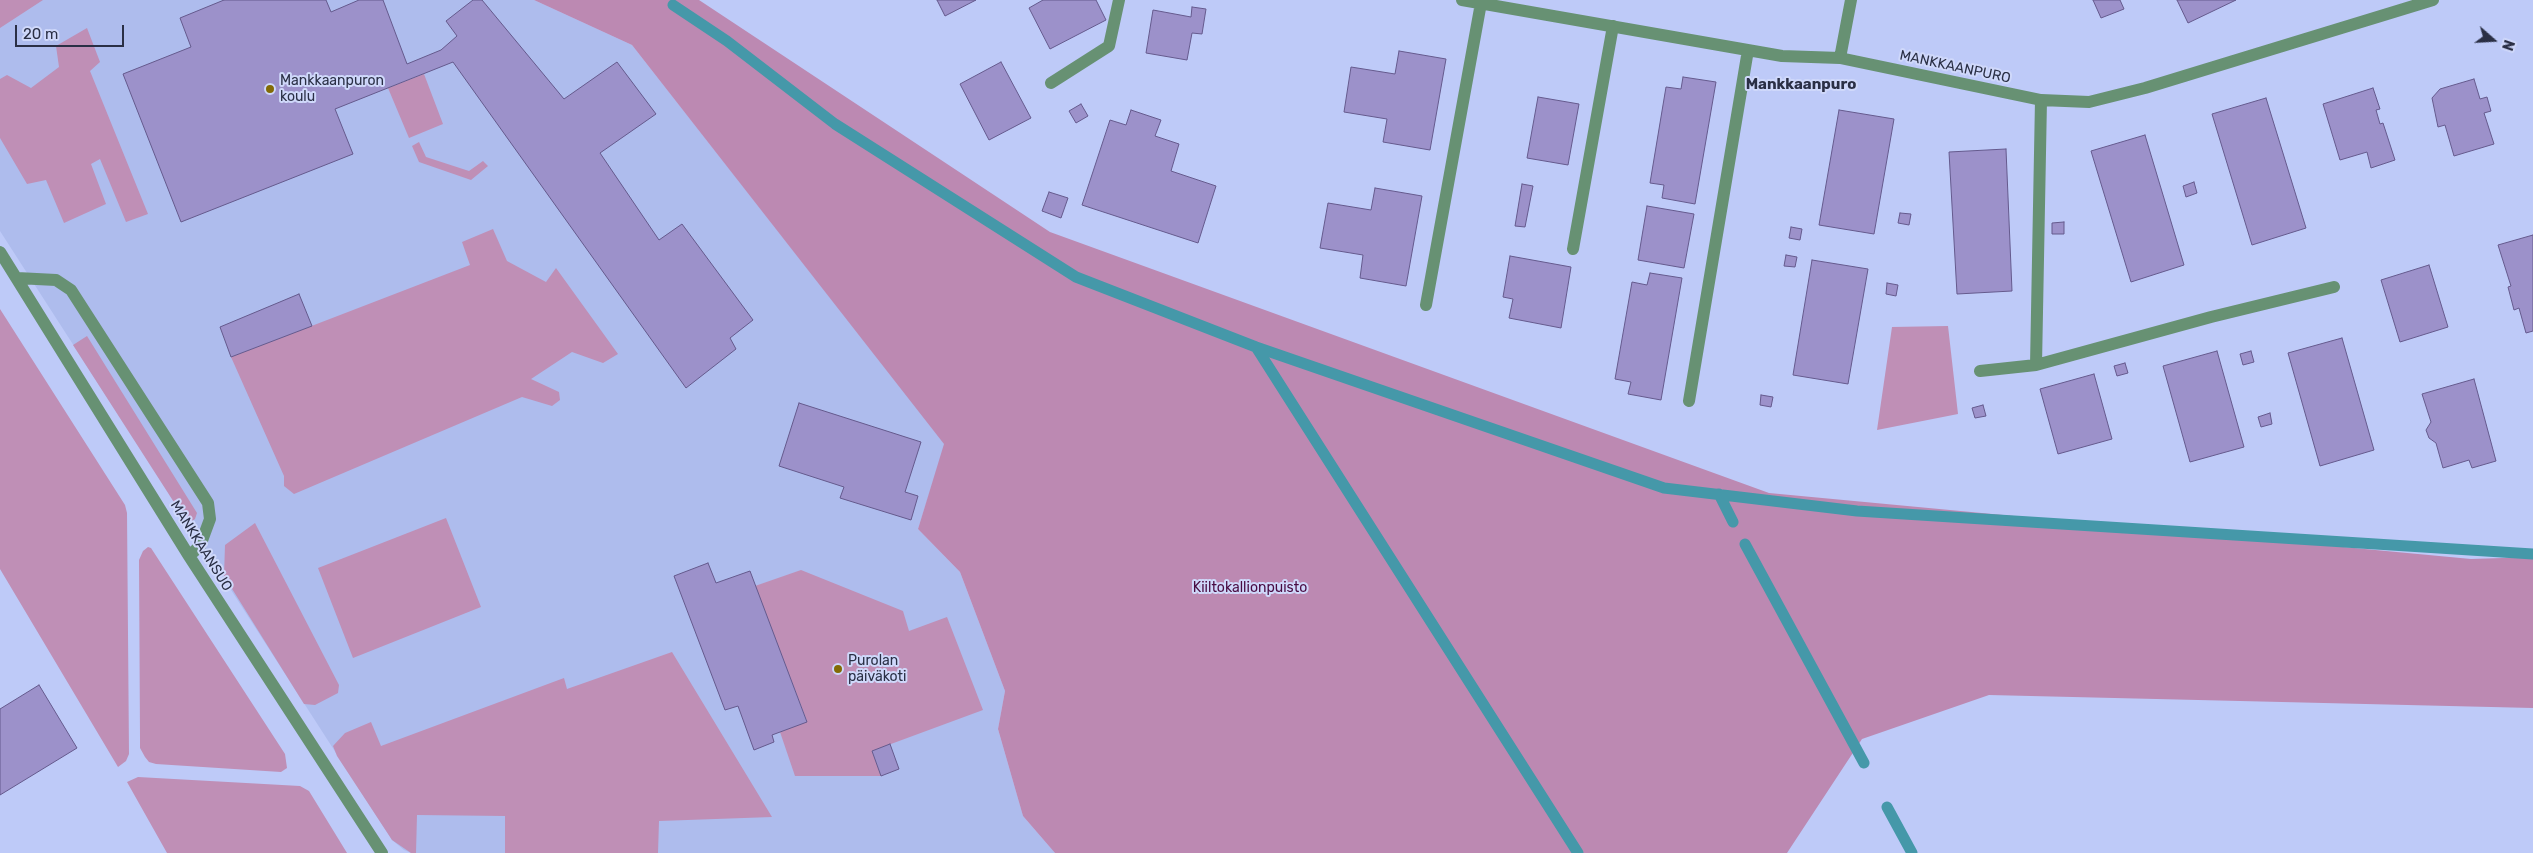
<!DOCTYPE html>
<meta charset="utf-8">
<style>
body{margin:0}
#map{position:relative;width:2533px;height:853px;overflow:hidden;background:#becaf8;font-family:Rubik,sans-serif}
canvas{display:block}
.north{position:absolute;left:2468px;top:15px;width:50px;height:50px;-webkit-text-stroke:4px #cfd8fa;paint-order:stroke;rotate:109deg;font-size:14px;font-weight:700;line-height:20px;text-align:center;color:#2a2f45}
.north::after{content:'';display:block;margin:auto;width:18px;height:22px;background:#2a2f45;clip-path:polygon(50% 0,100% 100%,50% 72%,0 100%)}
.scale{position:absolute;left:15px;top:25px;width:109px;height:22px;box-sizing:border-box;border:2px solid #2a2f45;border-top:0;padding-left:6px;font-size:15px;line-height:18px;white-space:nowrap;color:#2a2f45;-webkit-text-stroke:4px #cfd8fa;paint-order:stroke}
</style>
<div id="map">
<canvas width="2533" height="853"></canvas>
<div class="north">N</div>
<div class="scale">20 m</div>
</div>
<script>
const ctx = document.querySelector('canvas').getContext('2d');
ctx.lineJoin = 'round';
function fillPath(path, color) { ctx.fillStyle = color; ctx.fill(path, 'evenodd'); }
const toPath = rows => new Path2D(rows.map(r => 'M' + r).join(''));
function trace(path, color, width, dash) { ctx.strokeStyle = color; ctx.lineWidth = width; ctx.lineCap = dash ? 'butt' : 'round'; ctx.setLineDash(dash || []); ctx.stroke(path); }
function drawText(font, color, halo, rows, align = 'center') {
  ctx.font = font + ' Rubik,sans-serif'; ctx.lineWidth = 4; ctx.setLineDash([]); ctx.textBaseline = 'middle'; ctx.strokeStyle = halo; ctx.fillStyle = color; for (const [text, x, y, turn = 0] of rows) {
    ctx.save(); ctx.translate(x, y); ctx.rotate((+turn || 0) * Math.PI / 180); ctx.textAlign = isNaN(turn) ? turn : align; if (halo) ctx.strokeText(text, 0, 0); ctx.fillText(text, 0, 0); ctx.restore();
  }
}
fillPath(toPath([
 [0,0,534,0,632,45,945,444,918,529,960,572,1005,691,998,729,1023,816,1055,853,411,853,404,850,392,840,0,231]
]), '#aebced');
fillPath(toPath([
 [0,0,43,0,0,28],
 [87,28,100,62,90,71,148,214,126,222,100,159,91,164,106,204,64,223,46,180,27,184,0,138,0,79,7,75,31,88,59,67,56,46],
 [424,74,443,124,409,138,388,88],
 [419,142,426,157,469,171,483,161,488,166,471,180,419,162,412,146],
 [493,229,507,261,546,282,556,268,618,354,603,363,572,352,531,379,559,392,560,400,552,406,522,397,294,494,284,486,284,476,231,357,470,265,462,242],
 [0,309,125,505,127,513,129,754,126,761,118,767,0,569],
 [1948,326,1958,414,1877,430,1892,327],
 [87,336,197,513,195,519,189,523,186,521,73,345],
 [446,518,481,607,353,658,318,568],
 [255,523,339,685,338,693,315,705,304,704,224,576,225,545],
 [148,547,151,548,285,754,287,768,281,772,156,764,149,762,145,757,140,748,140,738,139,560,143,551],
 [801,570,903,611,909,631,947,617,983,710,872,751,881,776,795,776,780,732,807,721,755,586],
 [672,652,772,817,659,821,658,853,505,853,505,816,417,815,416,853,411,853,392,840,337,756,333,746,345,733,371,722,381,746,564,678,567,689],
 [138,777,300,786,309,791,347,853,167,853,127,782]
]), '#bf8fb6');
fillPath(toPath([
 [534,0,699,0,1050,232,1769,493,2471,559,2533,557,2533,708,1989,695,1862,739,1787,853,1055,853,1023,816,998,729,1005,691,960,572,918,529,944,444,632,45]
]), '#bc89b2');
trace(toPath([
 [673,5,727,41,835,124,1076,277,1256,347,1664,488,1857,511,2533,554],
 [1256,347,1578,853],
 [1719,494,1733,522],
 [1745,544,1864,763],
 [1887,807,1912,853]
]), '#4598a9', 11);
const building = toPath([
 [224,0,326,0,331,12,359,0,383,0,407,64,441,50,457,36,446,21,473,0,482,0,564,99,617,62,656,114,600,153,659,240,682,224,753,320,730,338,736,349,686,388,453,62,335,109,353,154,181,222,123,74,191,47,180,18,224,0],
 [937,0,976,0,945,16,937,0],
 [1043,0,1096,0,1106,20,1050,49,1029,8,1043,0],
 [2093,0,2120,0,2124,9,2101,18,2093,0],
 [2177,0,2236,0,2188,23,2177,0],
 [1192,7,1206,9,1202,34,1192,33,1187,60,1146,53,1153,10,1191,17,1192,7],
 [1399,51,1446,59,1430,150,1383,142,1387,119,1344,112,1351,67,1395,74,1399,51],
 [1001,62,1031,118,989,140,960,84,1001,62],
 [1683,77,1716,82,1695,204,1662,198,1664,185,1650,183,1666,87,1681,89,1683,77],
 [2474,79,2480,99,2487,97,2491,111,2484,113,2494,144,2454,156,2445,125,2438,127,2432,98,2440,89,2474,79],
 [2373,88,2380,109,2376,110,2380,124,2383,123,2395,160,2371,168,2367,152,2340,160,2323,104,2373,88],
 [1538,97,1579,104,1568,165,1527,158,1538,97],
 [2266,98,2306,228,2252,245,2212,114,2266,98],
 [1081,104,1088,116,1076,123,1069,111,1081,104],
 [1131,110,1161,120,1155,136,1179,144,1171,171,1216,186,1198,243,1082,205,1110,120,1126,125,1131,110],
 [1839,110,1894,119,1874,234,1819,225,1839,110],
 [2145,135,2184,265,2131,282,2091,151,2145,135],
 [2006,149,2012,291,1957,294,1949,152,2006,149],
 [2194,182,2197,193,2186,197,2183,186,2194,182],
 [1522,184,1533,186,1525,227,1515,226,1522,184],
 [1375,188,1422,196,1406,286,1360,278,1363,255,1320,248,1328,203,1371,210,1375,188],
 [1049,192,1068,198,1061,218,1042,211,1049,192],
 [1647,206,1694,214,1684,268,1638,260,1647,206],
 [1900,213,1911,214,1909,225,1898,223,1900,213],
 [2064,222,2064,234,2052,234,2052,223,2064,222],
 [1791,227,1802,229,1800,240,1789,238,1791,227],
 [2533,235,2533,331,2526,333,2519,308,2514,310,2508,287,2511,286,2498,245,2533,235],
 [1786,255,1797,257,1795,267,1784,266,1786,255],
 [1510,256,1571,267,1561,328,1509,318,1513,299,1503,297,1510,256],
 [1812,260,1868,269,1848,384,1793,375,1812,260],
 [2429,265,2448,327,2400,342,2381,280,2429,265],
 [1650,273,1682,278,1661,400,1628,394,1631,382,1615,379,1632,282,1647,285,1650,273],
 [1887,283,1898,285,1896,296,1886,294,1887,283],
 [299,294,312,326,231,357,220,327,299,294],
 [2342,338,2374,450,2320,466,2288,353,2342,338],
 [2217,351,2244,447,2190,462,2163,366,2217,351],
 [2251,351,2254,362,2243,365,2240,354,2251,351],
 [2125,363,2128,373,2117,376,2114,366,2125,363],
 [2094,374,2112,439,2058,454,2040,389,2094,374],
 [2474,379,2496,461,2472,468,2469,460,2443,468,2436,443,2429,438,2426,430,2431,422,2422,394,2474,379],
 [1761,395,1773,397,1771,407,1760,405,1761,395],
 [799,403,921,442,905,492,918,496,911,520,840,498,844,487,779,466,799,403],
 [1983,405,1986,416,1975,418,1972,408,1983,405],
 [2270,413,2272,424,2261,427,2258,417,2270,413],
 [708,563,716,583,750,571,807,722,772,735,774,742,754,750,738,706,725,710,674,576,708,563],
 [39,685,77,748,0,795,0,709,39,685],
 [890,744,899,769,881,776,872,751,890,744]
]);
fillPath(building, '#9c91ca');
trace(building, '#655a8d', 1);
trace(toPath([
 [1462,0,1782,56,1840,58,2041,100,2089,102,2145,88,2433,0],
 [1840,58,1851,0],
 [1051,83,1109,46,1119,0],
 [2041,100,2036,365,2211,317,2334,287],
 [1573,249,1613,26],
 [0,252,189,556,382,853],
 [17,278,56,280,71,290,208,503,210,519,200,546,189,556],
 [1426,305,1481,3],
 [1980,371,2036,365],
 [1689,401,1748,50]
]), '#679173', 12);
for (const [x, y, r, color] of [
 [270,89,5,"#836b06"],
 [838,669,5,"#836b06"]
]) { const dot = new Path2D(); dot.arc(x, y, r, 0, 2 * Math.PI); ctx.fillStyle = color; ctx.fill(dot); trace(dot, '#cfd8fa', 2); }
drawText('14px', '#2a2f45', '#cfd8fa', [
 ["MANKKAANPURO",1955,67,12],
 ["MANKKAANSUO",201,546,58]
]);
drawText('14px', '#2a2f45', '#cfd8fa', [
 ["Mankkaanpuron",280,81],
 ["koulu",280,97],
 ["Purolan",848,661],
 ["päiväkoti",848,677]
], 'left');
drawText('14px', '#490b42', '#cfd8fa', [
 ["Kiiltokallionpuisto",1250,588]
]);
drawText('bold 15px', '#2a2f45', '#cfd8fa', [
 ["Mankkaanpuro",1801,85]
]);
</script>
